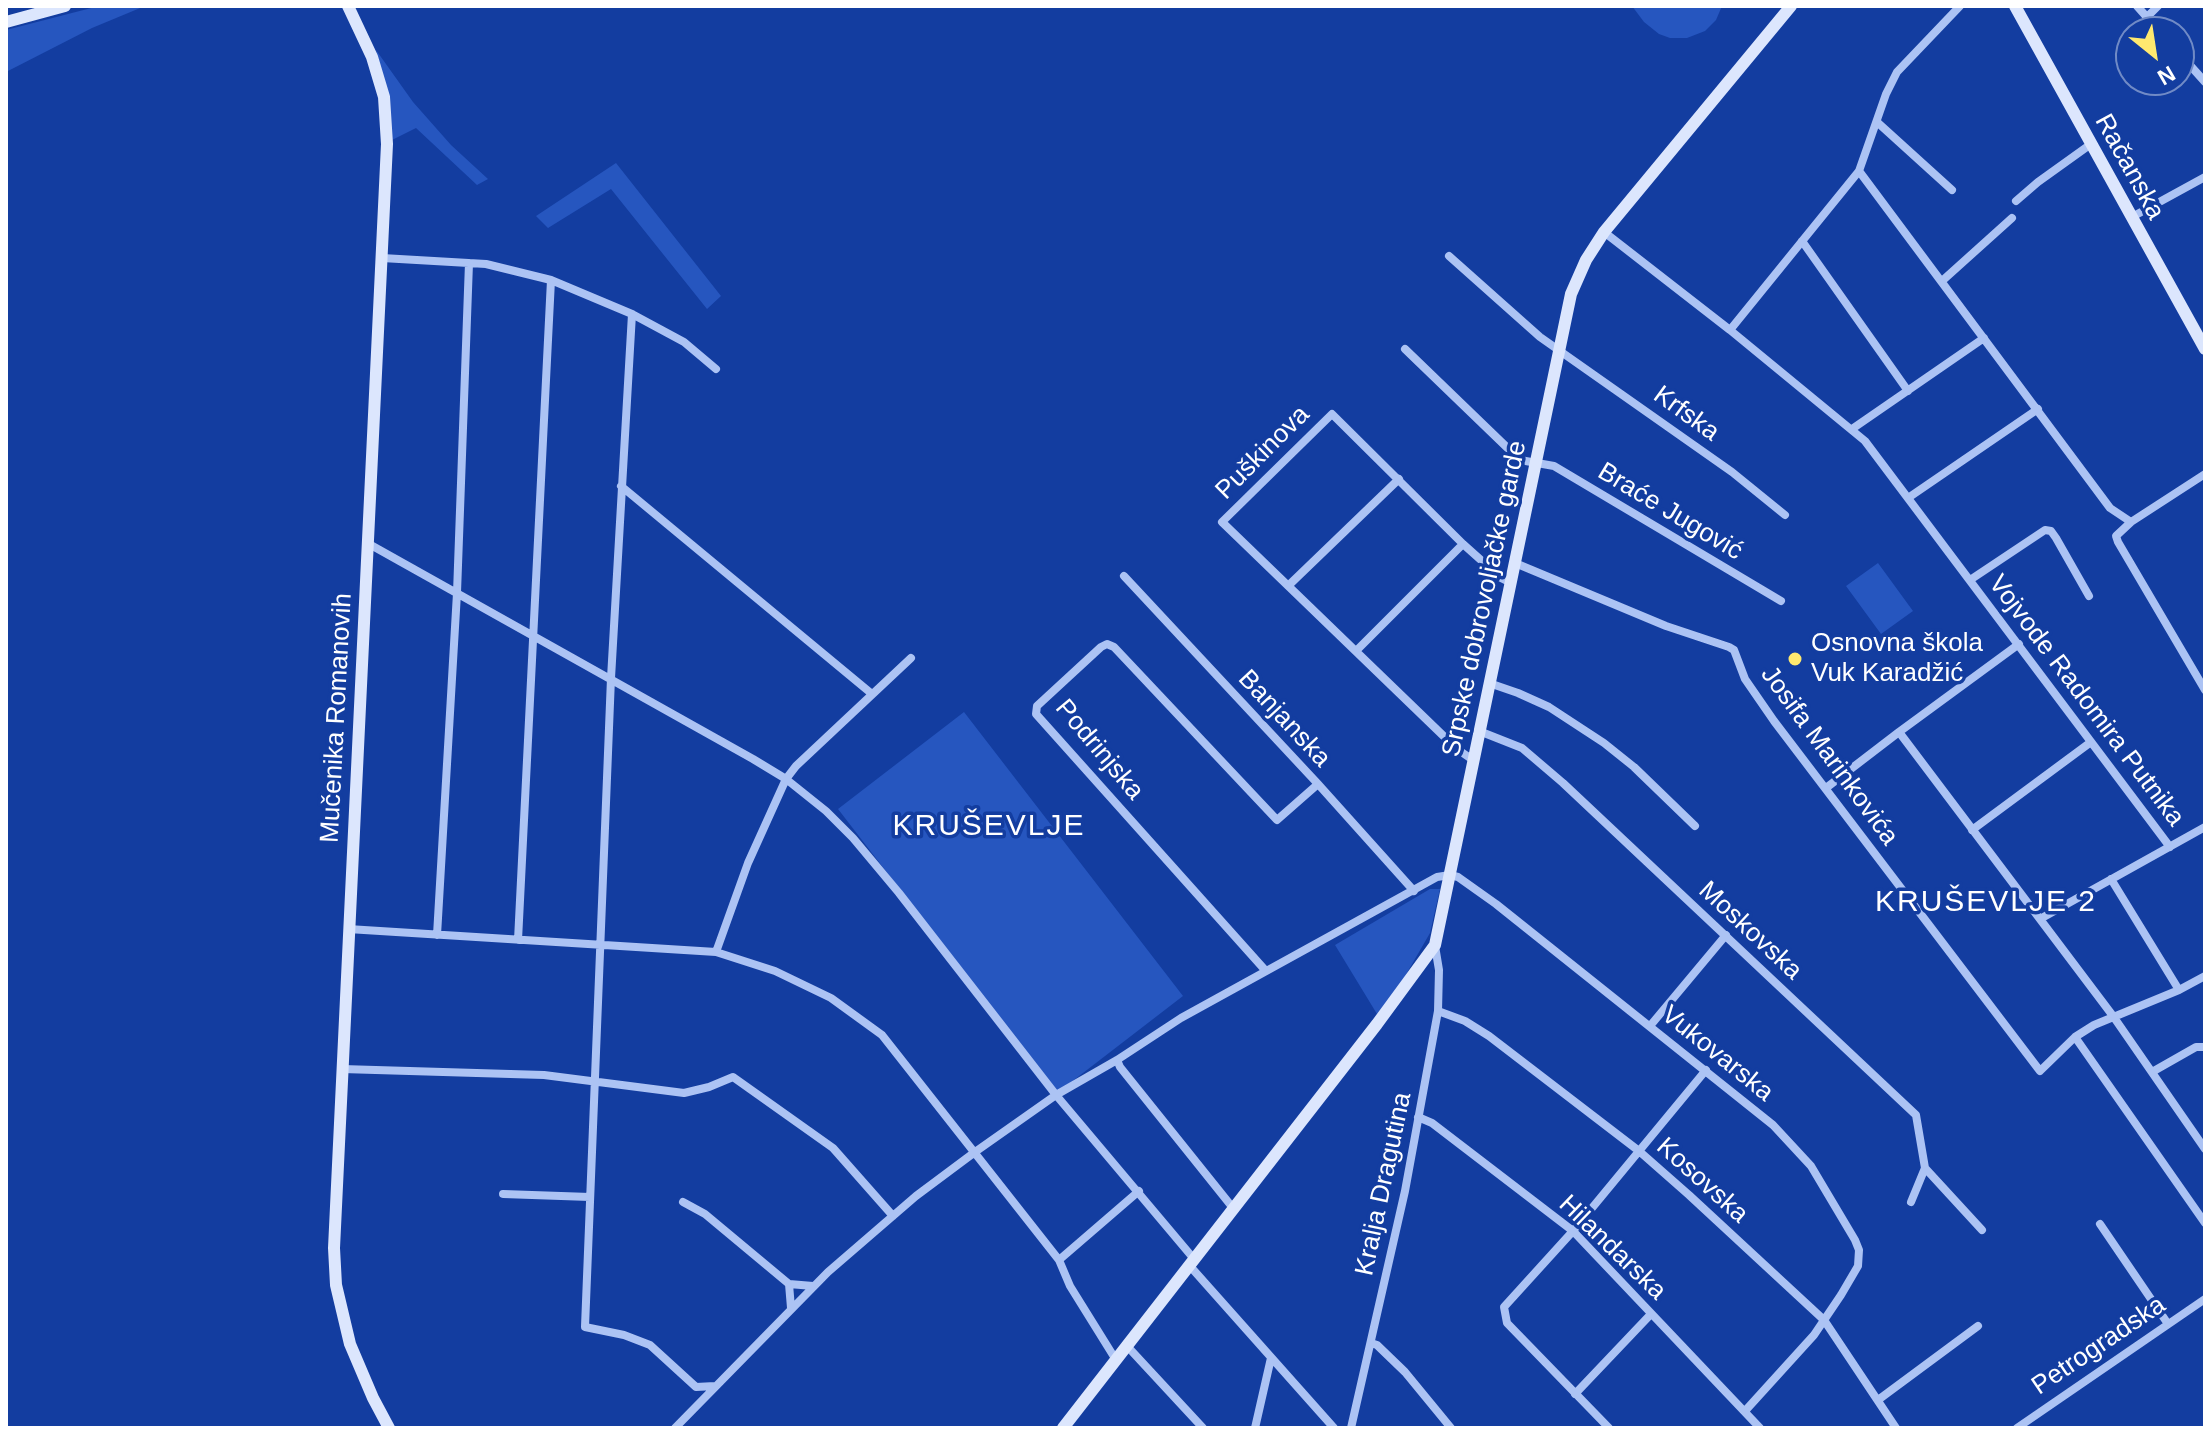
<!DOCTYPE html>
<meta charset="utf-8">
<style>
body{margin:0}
#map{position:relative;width:2211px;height:1434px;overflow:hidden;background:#133da0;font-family:Arial,sans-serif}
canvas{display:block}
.frame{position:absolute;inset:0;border:8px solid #fff;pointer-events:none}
.north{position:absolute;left:2115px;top:16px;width:80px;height:80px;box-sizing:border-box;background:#133da0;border:2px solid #718bc6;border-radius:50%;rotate:150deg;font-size:22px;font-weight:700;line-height:32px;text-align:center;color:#fff}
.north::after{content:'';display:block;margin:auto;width:28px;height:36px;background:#ffe96f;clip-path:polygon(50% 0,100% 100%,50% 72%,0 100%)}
</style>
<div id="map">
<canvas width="2211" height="1434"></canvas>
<div class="frame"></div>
<div class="north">N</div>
</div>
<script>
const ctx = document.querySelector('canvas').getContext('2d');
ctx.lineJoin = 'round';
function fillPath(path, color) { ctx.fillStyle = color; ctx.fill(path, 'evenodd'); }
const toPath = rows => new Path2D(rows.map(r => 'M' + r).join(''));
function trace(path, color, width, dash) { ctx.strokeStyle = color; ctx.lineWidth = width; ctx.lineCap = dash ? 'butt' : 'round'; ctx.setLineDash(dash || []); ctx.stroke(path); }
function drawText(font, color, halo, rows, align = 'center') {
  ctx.font = font + ' Arial,sans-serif'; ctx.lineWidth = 7; ctx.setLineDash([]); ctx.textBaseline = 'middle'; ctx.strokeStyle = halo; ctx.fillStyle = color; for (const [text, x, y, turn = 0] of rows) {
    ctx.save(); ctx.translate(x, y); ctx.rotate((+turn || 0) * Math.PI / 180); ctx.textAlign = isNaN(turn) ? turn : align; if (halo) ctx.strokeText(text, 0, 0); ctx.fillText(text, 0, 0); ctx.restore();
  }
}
fillPath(toPath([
 [99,6,145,6,92,28,6,72,6,30],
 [1632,6,1722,6,1716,20,1705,31,1687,38,1670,38,1659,34,1644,22],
 [376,50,413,102,451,145,488,179,477,185,416,128,392,140,388,96],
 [616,163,721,296,707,309,611,189,548,228,536,216],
 [1878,563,1913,611,1881,634,1846,586],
 [964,712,1183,996,1057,1093,838,809],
 [1430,889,1440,889,1430,933,1404,978,1377,1014,1335,945]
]), '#2656bf');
trace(toPath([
 [2137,6,2160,32],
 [2147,17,2158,6],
 [2179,53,2205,82],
 [1877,122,1952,190],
 [1859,171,2110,508,2131,522,2205,474],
 [2016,201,2038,182,2091,144],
 [2132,217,2205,177],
 [1604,232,1730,330,1865,441,2170,847],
 [1802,241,1908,391],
 [1449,256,1540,337,1732,472,1785,515],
 [382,258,486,264,551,280,632,314,684,342,716,369],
 [1942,281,2012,218],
 [632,314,611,678,585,1327,624,1335,650,1345,696,1387,715,1386],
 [1730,330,1859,171,1886,94,1897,72,1960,6],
 [1405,349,1520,460,1554,466,1781,601],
 [1852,429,1984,338],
 [621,486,872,694],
 [1908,498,2038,409],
 [2131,522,2116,536,2118,542,2205,690],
 [369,544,753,759,786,779,826,811,853,838,899,893,1056,1095,1194,1259],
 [1515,563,1666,626,1729,647,1734,650,1745,679,1774,721,2040,1071,2075,1037,2094,1025,2179,990,2205,976],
 [1124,576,1318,784,1414,891],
 [1970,580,2045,530,2051,531,2056,538,2089,596],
 [1288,586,1399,479],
 [2019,644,1899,732,2113,1016,2205,1149],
 [1356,651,1463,544],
 [1489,683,1518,693,1549,707,1604,743,1634,767,1695,826],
 [1479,731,1522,748,1563,783,1916,1115,1925,1168,1911,1202],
 [1473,760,1457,749,1222,522,1332,414,1463,544,1501,578,1511,583],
 [1826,788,1899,732],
 [1972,830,2091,742],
 [2111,879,2179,990],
 [2040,919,2205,827],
 [348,929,716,952,775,971,831,998,882,1035,1059,1260,1139,1191],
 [437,935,457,593,469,263],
 [518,940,551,280],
 [716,952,748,863,786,779,796,766,911,658],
 [1265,970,1036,714,1037,706,1101,647,1107,644,1114,647,1277,820,1318,784],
 [1438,1011,1465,1021,1489,1036,1639,1151,1689,1195,1824,1320,1896,1428],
 [1650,1026,1726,935],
 [2075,1037,2205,1223],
 [1117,1060,1120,1067,1233,1208],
 [342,1069,544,1075,684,1093,709,1087,733,1077,833,1148,893,1216],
 [2152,1072,2196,1047,2205,1047],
 [1418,1117,1432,1123,1573,1231,1760,1428],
 [1925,1168,1982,1230],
 [503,1194,590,1197],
 [683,1202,705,1214,789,1284,813,1286],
 [2100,1224,2168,1324],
 [1059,1260,1070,1286,1116,1360],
 [1189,1265,1334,1428],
 [789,1284,791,1308],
 [1371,1343,1377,1345,1405,1372,1451,1428],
 [1127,1346,1203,1428],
 [1575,1394,1651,1314],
 [1878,1400,1978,1326],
 [675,1428,828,1272,916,1196,975,1152,1056,1095,1117,1060,1181,1018,1437,877,1450,875,1458,877,1496,904,1773,1125,1811,1166,1855,1240,1859,1250,1858,1266,1841,1295,1814,1335,1745,1411],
 [1255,1428,1271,1358],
 [1351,1428,1405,1191,1438,1011,1439,970,1435,946],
 [1609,1428,1507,1323,1504,1307,1573,1231,1706,1070],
 [2017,1428,2205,1299]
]), '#acc3f4', 8);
trace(toPath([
 [348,6,372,57,384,97,387,144,334,1248,336,1285,350,1344,373,1398,389,1428],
 [2015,6,2205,349],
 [6,22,65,6],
 [1063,1428,1377,1024,1435,945,1571,294,1586,260,1604,232,1791,6]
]), '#dce6fd', 12);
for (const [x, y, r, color] of [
 [1795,659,8,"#ffe96f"]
]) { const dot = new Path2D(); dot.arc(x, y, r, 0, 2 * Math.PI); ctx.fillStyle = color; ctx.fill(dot); trace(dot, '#133da0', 3); }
drawText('26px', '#fff', '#133da0', [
 ["Račanska",2129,167,61],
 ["Krfska",1686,414,36],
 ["Puškinova",1263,453,-45],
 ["Braće Jugović",1670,512,31],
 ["Srpske dobrovoljačke garde",1485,599,-78],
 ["Vojvode Radomira Putnika",2086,701,53],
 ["Mučenika Romanovih",337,718,-87],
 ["Banjanska",1284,719,47],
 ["Podrinjska",1099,750,50],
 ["Josifa Marinkovića",1829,756,54],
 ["Moskovska",1750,931,43],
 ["Vukovarska",1717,1054,39],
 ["Kosovska",1702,1181,42],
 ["Kralja Dragutina",1384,1184,-78],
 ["Hilandarska",1612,1248,44],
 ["Petrogradska",2099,1346,-34]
]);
drawText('26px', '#fff', '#133da0', [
 ["Osnovna škola",1811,644],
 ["Vuk Karadžić",1811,674]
], 'left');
ctx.letterSpacing = '2px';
drawText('30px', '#fff', '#133da0', [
 ["KRUŠEVLJE",989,827],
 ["KRUŠEVLJE 2",1986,903]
]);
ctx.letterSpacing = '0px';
</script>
